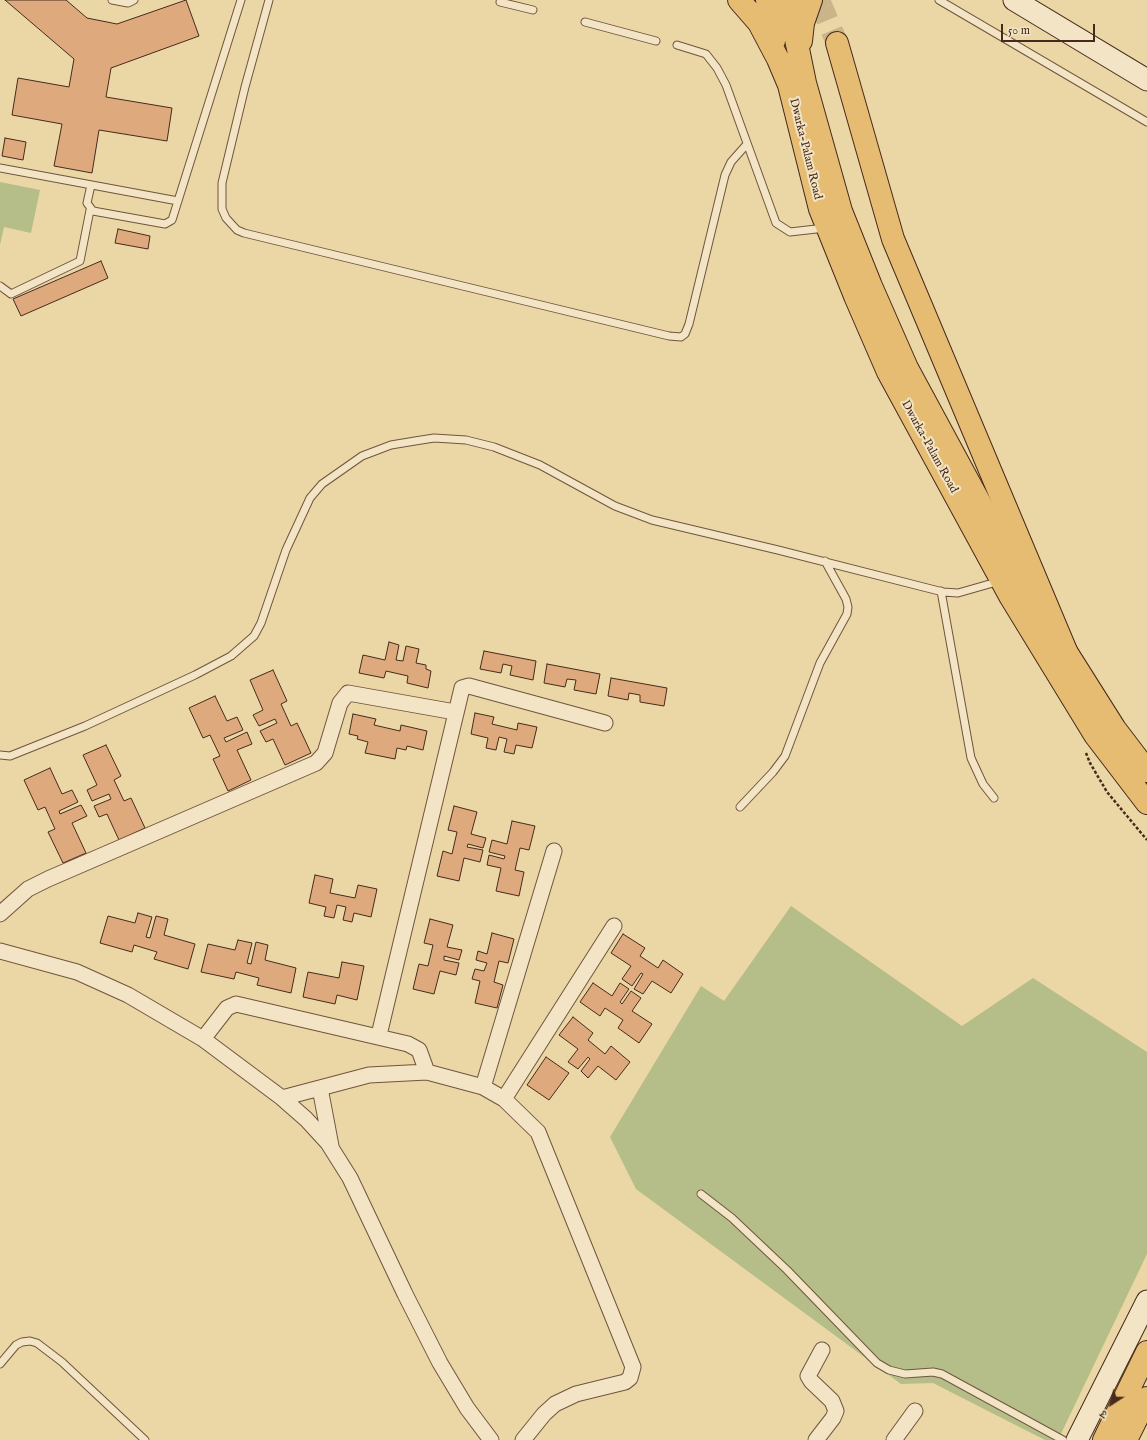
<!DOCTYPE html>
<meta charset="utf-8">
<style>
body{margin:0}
#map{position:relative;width:1147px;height:1440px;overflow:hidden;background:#ebd6a5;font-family:"IM FELL English","Noto Serif Devanagari",serif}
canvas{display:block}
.north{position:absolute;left:1091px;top:1384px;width:40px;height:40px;-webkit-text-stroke:3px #f2e4c4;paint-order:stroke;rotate:216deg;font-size:11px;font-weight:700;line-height:16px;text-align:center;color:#462a1c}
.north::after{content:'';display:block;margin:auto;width:14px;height:18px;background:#462a1c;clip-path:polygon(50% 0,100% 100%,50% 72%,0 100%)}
.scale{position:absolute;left:1001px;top:24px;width:94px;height:18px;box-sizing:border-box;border:2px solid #462a1c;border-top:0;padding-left:5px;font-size:12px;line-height:14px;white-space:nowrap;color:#462a1c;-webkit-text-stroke:3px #f2e4c4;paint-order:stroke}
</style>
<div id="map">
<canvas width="1147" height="1440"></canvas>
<div class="north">उ</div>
<div class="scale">50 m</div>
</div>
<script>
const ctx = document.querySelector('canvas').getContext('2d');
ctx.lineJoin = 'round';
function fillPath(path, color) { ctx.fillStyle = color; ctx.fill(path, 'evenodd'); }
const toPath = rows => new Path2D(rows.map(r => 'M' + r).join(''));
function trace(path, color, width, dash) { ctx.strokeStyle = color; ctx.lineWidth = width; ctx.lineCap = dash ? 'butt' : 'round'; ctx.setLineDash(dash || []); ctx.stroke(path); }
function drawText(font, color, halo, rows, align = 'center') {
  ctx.font = font + ' "IM FELL English",serif'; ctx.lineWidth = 4; ctx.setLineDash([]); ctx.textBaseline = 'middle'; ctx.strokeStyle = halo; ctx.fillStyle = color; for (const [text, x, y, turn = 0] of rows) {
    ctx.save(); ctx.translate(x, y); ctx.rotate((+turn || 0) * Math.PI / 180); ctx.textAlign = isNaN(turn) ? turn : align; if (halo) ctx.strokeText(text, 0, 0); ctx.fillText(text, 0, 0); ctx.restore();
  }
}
fillPath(toPath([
 [0,182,40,190,31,233,4,227,0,245],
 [791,906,962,1026,1033,978,1147,1052,1147,1254,1058,1440,1045,1440,933,1383,901,1384,636,1189,610,1137,701,986,724,1001]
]), '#b5be88');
const building = toPath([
 [5,0,66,0,87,18,117,24,186,0,199,36,111,68,106,97,172,108,167,141,99,130,92,173,54,166,62,124,12,115,18,78,69,87,74,59,5,0],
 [5,138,26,142,23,160,2,156,5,138],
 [118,229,150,236,148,249,115,243,118,229],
 [101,261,108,278,21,316,13,299,101,261],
 [389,642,399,645,396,660,403,661,406,646,419,649,416,663,426,665,426,669,431,671,428,688,407,683,408,676,386,671,384,678,359,673,363,655,385,660,389,642],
 [484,651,536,661,533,680,510,675,512,666,503,664,501,673,480,669,484,651],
 [547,664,600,674,596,694,574,690,576,680,567,679,565,687,544,683,547,664],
 [273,670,287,701,281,704,291,726,297,723,311,753,285,765,273,739,266,742,260,731,277,723,275,719,259,726,253,715,263,710,250,680,273,670],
 [611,678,667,688,664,706,640,702,640,695,629,693,628,700,608,696,611,678],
 [215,696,227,721,237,717,243,730,224,738,226,742,247,732,252,744,237,750,251,780,228,791,213,759,220,756,210,735,203,738,189,708,215,696],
 [475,713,494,717,492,724,517,730,518,723,537,727,532,748,516,745,514,754,504,752,507,739,499,737,496,750,486,748,488,738,471,734,475,713],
 [353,714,376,719,374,725,400,731,401,725,427,731,423,750,407,746,406,750,397,748,395,759,365,753,368,742,357,739,358,736,349,734,353,714],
 [106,745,121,776,114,780,124,801,131,798,145,828,119,840,107,814,99,817,94,806,111,799,109,794,92,801,87,790,97,785,83,755,106,745],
 [50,768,62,794,72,790,78,802,59,811,60,814,81,805,87,816,72,823,86,853,63,863,48,832,55,829,45,807,38,810,24,780,50,768],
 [454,806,477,812,471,834,486,838,483,848,468,844,467,847,483,850,480,862,464,858,459,881,437,876,443,851,452,854,457,832,448,830,454,806],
 [512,821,535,826,529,850,520,848,515,870,524,872,519,896,496,891,501,868,487,865,489,855,504,859,505,856,489,852,492,840,507,844,512,821],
 [315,875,333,879,330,893,355,898,358,885,377,889,371,917,354,913,352,922,343,920,346,907,337,905,334,918,324,916,326,907,309,903,315,875],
 [138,913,152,917,146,937,150,938,156,916,168,919,164,935,195,944,188,969,154,959,157,952,134,945,132,952,100,943,108,916,135,923,138,913],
 [430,919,453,925,447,947,462,950,459,960,444,956,444,960,459,963,456,975,440,971,434,994,413,989,419,964,428,966,433,945,424,943,430,919],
 [492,933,514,939,508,963,499,961,494,982,503,985,497,1008,475,1003,480,981,472,979,475,969,484,971,487,963,476,960,478,951,487,954,492,933],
 [623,934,645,948,640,956,658,968,663,960,683,974,671,993,652,981,643,994,634,989,643,974,641,973,632,986,622,979,631,966,611,953,623,934],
 [238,940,252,943,247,963,251,964,256,942,268,945,265,960,296,968,291,993,257,985,259,978,236,972,234,979,201,972,208,944,235,950,238,940],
 [342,962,364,966,357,1000,337,995,335,1004,303,997,308,972,339,978,342,962],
 [593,983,612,996,620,983,629,989,620,1002,622,1004,631,991,641,998,632,1011,652,1024,639,1043,618,1028,623,1020,605,1008,600,1016,580,1002,593,983],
 [573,1017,593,1033,588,1040,605,1054,611,1046,630,1062,616,1080,598,1066,588,1078,581,1071,590,1059,588,1057,578,1069,568,1062,578,1049,559,1035,573,1017],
 [546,1057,569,1073,549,1100,527,1085,546,1057]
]);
fillPath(building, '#deaa7d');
trace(building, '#462a1c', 1);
trace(toPath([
 [819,0,837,43]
]), '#cab48a', 22, [22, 11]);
const lane = toPath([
 [112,0,128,3,134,0],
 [269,0,245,87,222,183,222,209,226,218,237,230,244,233,669,336,681,337,685,334,689,324,725,175,731,162,747,144],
 [939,0,1147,122],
 [500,2,533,10],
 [585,22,656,41],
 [677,45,706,54,717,68,726,85,776,223,790,232,825,228],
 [0,168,178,201],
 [91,185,87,203,93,211,165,224,172,220,241,0],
 [0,286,11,294,80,261,90,210],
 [941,591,971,758,983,784,994,798],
 [0,755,10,756,85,726,195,675,231,656,254,636,261,623,286,550,310,498,322,484,362,456,391,445,415,441,434,438,466,440,494,447,540,465,615,506,652,520,778,550,943,592,958,593,1000,581],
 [740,807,773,772,785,756,820,663,847,614,848,607,846,599,825,561],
 [701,1194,732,1218,787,1270,877,1363,889,1370,905,1374,933,1372,942,1374,1063,1440],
 [0,1364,16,1345,22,1342,30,1341,37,1343,62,1362,145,1440]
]);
const street = toPath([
 [0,914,28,889,48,879,316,763,325,753,340,703,348,693,455,712],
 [0,951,77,972,128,995,203,1039,282,1098,306,1119,328,1143,350,1178,405,1294,440,1363,467,1408,491,1440],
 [379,1035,462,688,469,686,605,723],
 [203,1039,227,1008,236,1004,408,1044,419,1050,427,1072],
 [483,1087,554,851],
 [320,1088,331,1146],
 [282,1098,369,1075,427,1072,483,1087,504,1099,538,1132,633,1367,630,1378,625,1382,576,1394,555,1404,544,1414,523,1440],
 [504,1099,614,926],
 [816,1440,833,1418,836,1411,832,1401,811,1381,808,1376,822,1350],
 [894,1440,915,1411]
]);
const secondary = toPath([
 [1014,0,1147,80],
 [1077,1440,1147,1301]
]);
const primary = toPath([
 [739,0,759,23,778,59,789,85,820,209,855,296,888,372,1010,596,1095,735,1147,803],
 [767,0,774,41],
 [788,0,805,83,841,211,871,286,907,368,1026,588,1115,729,1147,771],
 [801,41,803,23,811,0],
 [1104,1440,1147,1352],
 [1126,1440,1147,1398]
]);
const highway = toPath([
 [837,43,893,239,1066,651]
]);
trace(lane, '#6f553e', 9);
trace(street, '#6f553e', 17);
trace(secondary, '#462a1c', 23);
trace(primary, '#462a1c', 24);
trace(highway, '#462a1c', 24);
trace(toPath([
 [1086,753,1090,763,1107,792,1147,840]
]), '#462a1c', 2.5, [3, 2]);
trace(lane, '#f2e4c4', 7);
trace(street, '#f2e4c4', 15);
trace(secondary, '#f2e4c4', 21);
trace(primary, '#e6bb72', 22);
trace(highway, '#e6bb72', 22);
drawText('12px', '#462a1c', '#f2e4c4', [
 ["Dwarka-Palam Road",805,149,76],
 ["Dwarka-Palam Road",929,447,61]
]);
</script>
